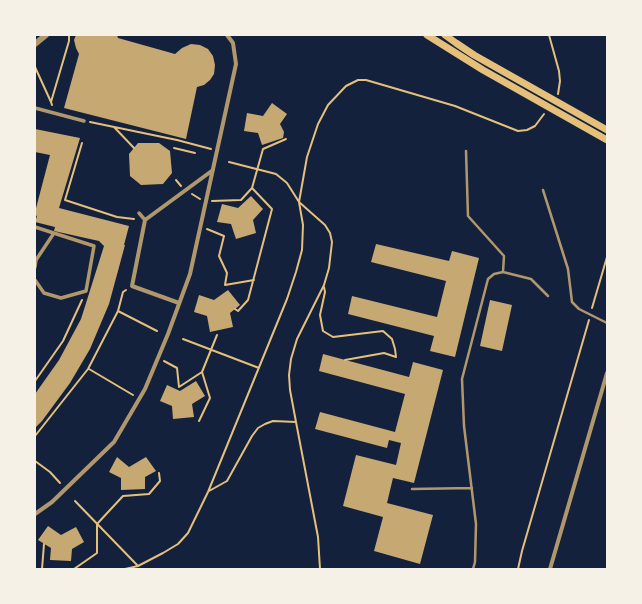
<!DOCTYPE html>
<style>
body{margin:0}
#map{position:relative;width:642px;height:604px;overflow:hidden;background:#14213d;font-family:"DejaVu Sans",sans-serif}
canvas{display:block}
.frame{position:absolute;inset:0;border:36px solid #f6f1e7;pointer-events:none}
</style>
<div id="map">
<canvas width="642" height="604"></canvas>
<div class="frame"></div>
</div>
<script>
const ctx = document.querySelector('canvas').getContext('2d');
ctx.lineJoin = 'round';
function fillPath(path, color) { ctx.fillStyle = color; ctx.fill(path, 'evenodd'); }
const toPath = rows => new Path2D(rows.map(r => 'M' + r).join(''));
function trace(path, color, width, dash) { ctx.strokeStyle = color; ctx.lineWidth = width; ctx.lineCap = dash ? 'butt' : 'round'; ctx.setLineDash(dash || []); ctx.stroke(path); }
fillPath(toPath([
 [76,35,117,35,118,38,175,54,182,48,191,44,200,45,208,49,213,56,215,65,214,74,210,80,204,85,197,87,186,139,64,108,79,54,76,48,74,40],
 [272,103,287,114,280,124,284,132,283,138,262,145,258,133,244,131,247,113,263,116],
 [35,129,80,138,59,208,129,226,124,245,125,245,109,304,90,349,70,383,42,421,35,428,35,394,59,360,81,319,104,246,99,241,54,231,55,227,35,222,37,216,35,215,35,212,50,155,35,152],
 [138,143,159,143,170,151,172,173,163,184,141,185,130,176,129,154],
 [251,196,263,209,253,220,256,233,236,239,231,224,217,222,222,204,238,208],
 [376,244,449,261,452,251,479,258,455,357,430,351,434,336,348,314,352,296,437,317,446,281,371,262],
 [228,290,240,305,230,313,233,327,210,332,207,316,194,312,199,295,214,300],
 [490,300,512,305,502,351,480,346],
 [323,354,409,377,413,362,443,370,414,483,393,478,387,503,433,515,420,564,374,551,383,517,343,506,356,455,396,465,401,443,389,440,387,448,315,429,320,412,395,432,405,394,319,371],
 [196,381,205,396,192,404,194,417,173,419,172,406,160,401,167,385,180,391],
 [117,457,129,467,146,457,156,471,145,477,145,489,121,490,121,478,109,472],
 [48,526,61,535,76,527,84,542,72,549,71,561,50,560,51,548,38,540]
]), '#c6a872');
trace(toPath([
 [549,35,559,71,560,81,558,94],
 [35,67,51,102],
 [52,105,51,102,69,41,69,35],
 [90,122,177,140,211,149],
 [114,127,134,148],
 [82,143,65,200,117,217,134,219],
 [174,148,195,153],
 [229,162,276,174,287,183,299,202,325,225,330,233,332,242,329,268,324,285,297,339,291,359,289,375,290,390,296,422,318,537,320,569],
 [176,180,181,186],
 [192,194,200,199],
 [212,201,241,200,252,188],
 [207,229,224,236,219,256,227,273,225,285,254,280],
 [324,287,325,292,320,315,323,331,333,337,383,331,392,339,395,349,396,357,384,353,345,360],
 [592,308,607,257],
 [235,309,238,311,248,300,272,209,252,188,263,149,286,139],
 [118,311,157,331],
 [183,339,259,368],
 [164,361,177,368,179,387,202,372],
 [89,369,133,395],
 [35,381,63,341,82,300],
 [199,421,210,398,202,372,217,335],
 [35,436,88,369,118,311,123,292,126,290],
 [35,461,50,472,60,483],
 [209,491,227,481,252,436,258,428,265,424,273,421,296,422],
 [75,501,138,566],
 [42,569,44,544],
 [74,569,97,553,97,524,123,496,149,494,160,481,159,473],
 [125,569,138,566,163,553,178,544,188,533,208,492,287,299,296,272,302,250,303,225,299,202,307,157,318,124,328,105,346,86,358,80,366,80,455,106,518,131,527,130,535,126,544,114],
 [518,569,522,551,589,320]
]), '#e5c07b', 2);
trace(toPath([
 [466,151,468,216,504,256,503,272],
 [543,190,568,269,572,302,579,309,607,323],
 [412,489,472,488],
 [473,569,475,562,476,524,464,426,462,379,488,279,494,274,503,272,531,279,548,296]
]), '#b1986c', 2.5);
trace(toPath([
 [35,108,84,121],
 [139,213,145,220],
 [35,227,94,246,86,291,61,298,44,293,35,280],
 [35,267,36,260,54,233]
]), '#b1986c', 3.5);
trace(toPath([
 [179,303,132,286,145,220,213,170],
 [35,514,52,502,114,442,145,389,168,334,190,274,236,64,233,43,227,35],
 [550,569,607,373]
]), '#b1986c', 4);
trace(toPath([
 [35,44,46,35]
]), '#b1986c', 6);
trace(toPath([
 [427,35,483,70,607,140],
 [445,35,456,43,474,55,607,130]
]), '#e5c07b', 7);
</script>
